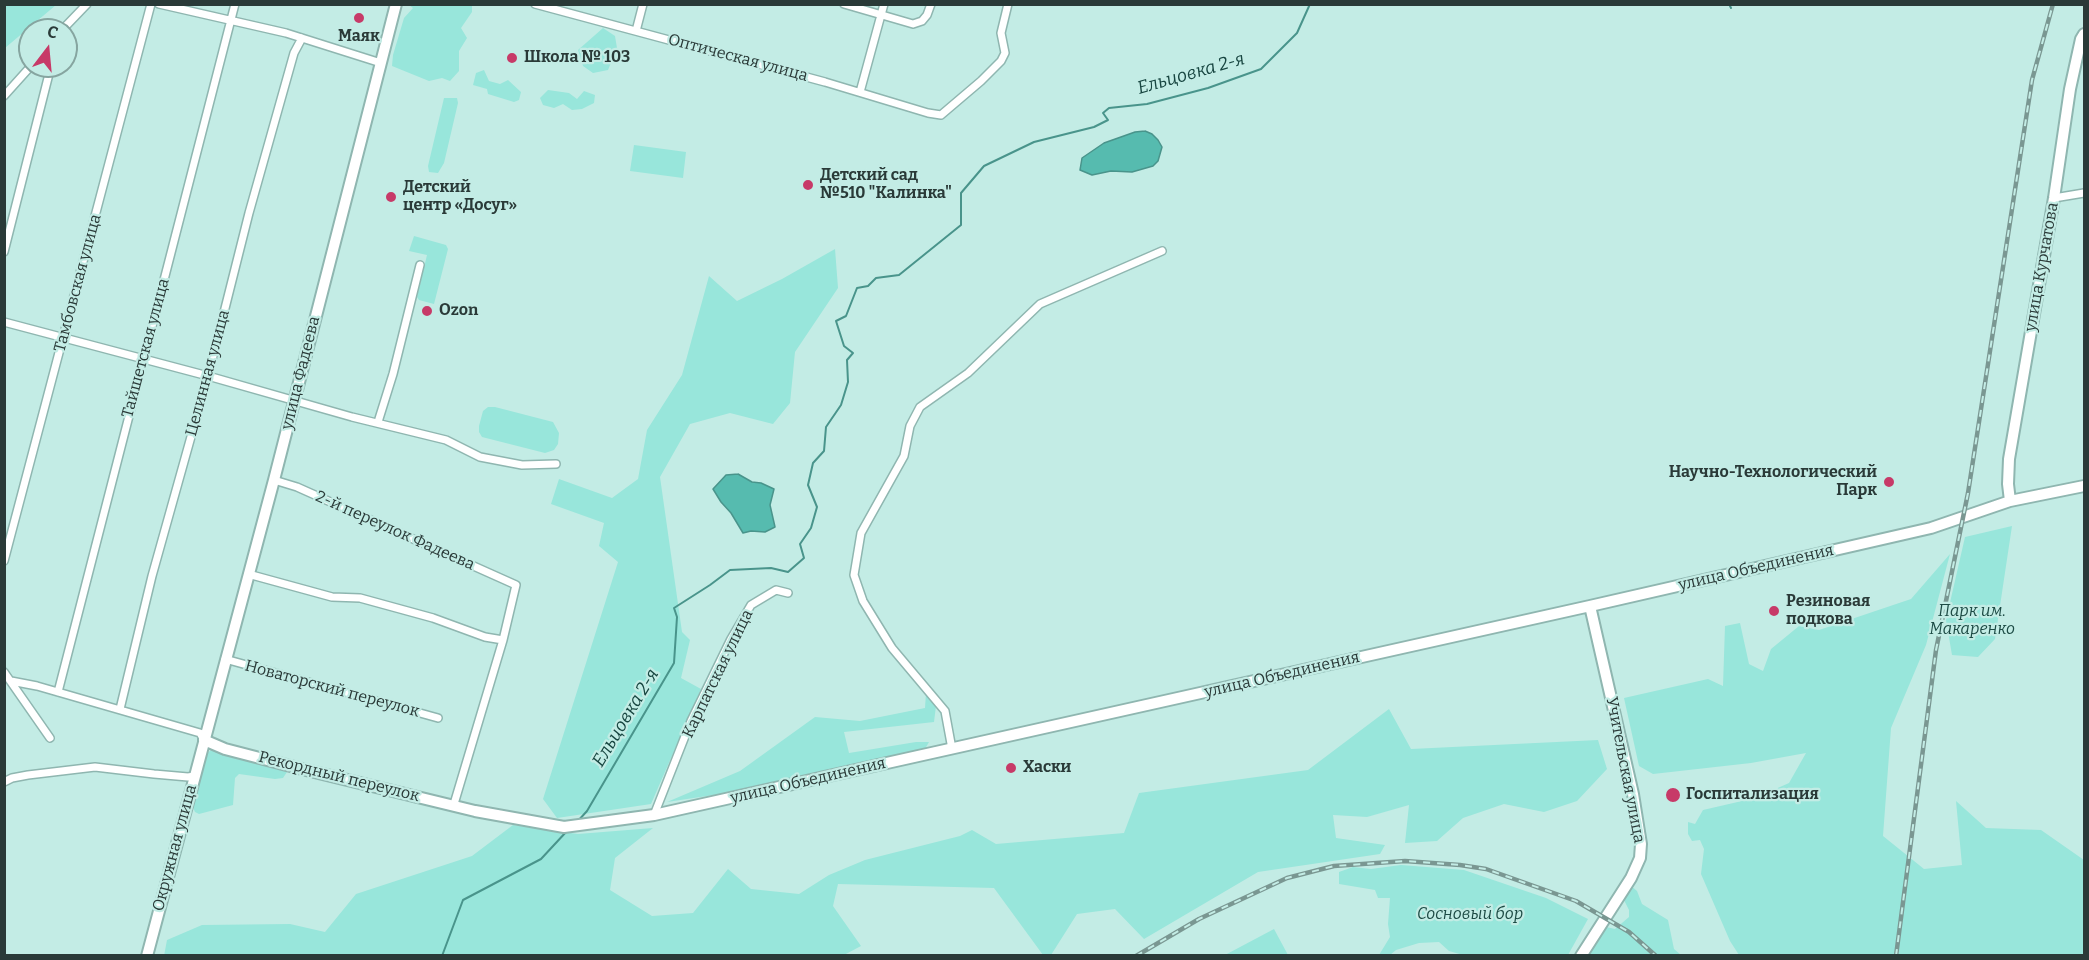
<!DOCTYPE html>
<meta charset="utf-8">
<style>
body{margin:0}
#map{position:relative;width:2089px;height:960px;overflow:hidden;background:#c3ece5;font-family:Bitter,serif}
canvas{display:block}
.frame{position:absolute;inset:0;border:6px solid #2a3a38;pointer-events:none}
.north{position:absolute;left:18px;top:18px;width:60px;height:60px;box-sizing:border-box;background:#c3ece5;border:2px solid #86a5a0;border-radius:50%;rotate:16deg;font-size:16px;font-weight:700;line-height:24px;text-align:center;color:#2a3a38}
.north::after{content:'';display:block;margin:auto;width:21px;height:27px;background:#c73a68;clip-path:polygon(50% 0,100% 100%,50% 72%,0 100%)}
</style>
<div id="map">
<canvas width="2089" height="960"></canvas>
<div class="frame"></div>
<div class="north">С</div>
</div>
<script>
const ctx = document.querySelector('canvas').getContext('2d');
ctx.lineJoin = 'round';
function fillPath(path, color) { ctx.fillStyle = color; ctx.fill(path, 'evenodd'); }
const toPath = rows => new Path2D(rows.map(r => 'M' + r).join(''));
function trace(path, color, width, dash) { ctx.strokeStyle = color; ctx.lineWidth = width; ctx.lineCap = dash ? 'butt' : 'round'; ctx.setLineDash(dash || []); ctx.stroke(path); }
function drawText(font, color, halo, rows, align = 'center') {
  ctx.font = font + ' Bitter,serif'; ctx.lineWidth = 4.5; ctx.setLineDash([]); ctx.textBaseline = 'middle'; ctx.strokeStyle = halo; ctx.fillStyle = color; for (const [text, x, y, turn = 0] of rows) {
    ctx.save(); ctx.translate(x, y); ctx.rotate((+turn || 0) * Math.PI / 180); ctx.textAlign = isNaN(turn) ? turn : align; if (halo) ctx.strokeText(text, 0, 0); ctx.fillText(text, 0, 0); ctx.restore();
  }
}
fillPath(toPath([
 [5,4,56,4,56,5,5,48],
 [409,5,472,5,472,12,461,28,467,38,459,51,459,71,450,81,442,78,429,81,392,66,393,55,404,18,413,8],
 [603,28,615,36,617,48,608,70,593,73,583,66,578,50],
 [484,70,489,81,500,84,508,80,521,92,519,100,514,102,488,94,487,89,473,85,476,73],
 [548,90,569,93,577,99,584,91,595,95,594,103,582,109,572,110,563,104,554,108,543,105,540,98],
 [444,98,457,98,458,103,444,163,438,173,429,172,428,166],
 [634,145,686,152,683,178,630,171],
 [414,236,446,245,448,249,434,304,419,300,417,297,427,255,409,251],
 [835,249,838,288,795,352,790,403,773,424,730,413,690,424,660,477,682,632,690,640,681,678,701,689,651,804,557,818,543,799,618,562,599,546,604,523,551,504,559,479,612,498,638,479,647,430,682,375,709,276,737,301,782,279],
 [488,407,495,407,553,422,559,433,558,444,554,450,545,453,482,437,479,432,479,426,483,411],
 [2012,526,1995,639,1978,657,1952,655,1946,620,1965,537],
 [1950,554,1926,645,1891,728,1883,836,1924,869,1962,865,1956,801,1986,828,2041,830,2084,860,2084,955,1739,955,1730,941,1701,874,1704,849,1700,840,1692,841,1688,834,1688,822,1695,824,1703,810,1755,798,1789,783,1806,753,1751,763,1653,774,1639,766,1624,698,1708,679,1723,686,1725,626,1740,623,1749,664,1763,671,1771,649,1799,626,1819,630,1911,599],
 [926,693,936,706,934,722,844,732,849,753,916,742,929,742,925,749,747,790,667,802,740,771,815,717,860,721,925,708],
 [1389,709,1411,749,1598,740,1607,769,1577,801,1544,812,1504,804,1463,818,1437,841,1405,843,1409,805,1367,817,1333,815,1336,838,1385,845,1380,854,1258,872,1144,939,1115,909,1077,914,1051,955,1043,955,994,888,838,884,833,906,861,946,844,955,164,956,167,940,202,925,290,924,325,932,356,894,472,856,513,825,578,834,653,828,615,858,610,890,652,916,693,913,728,869,751,889,799,894,829,875,865,860,960,836,972,830,996,844,1124,833,1139,793,1308,770],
 [211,750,285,768,287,772,283,778,275,779,239,774,235,778,233,805,199,814,195,812,191,803,204,756],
 [1401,865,1464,870,1546,898,1588,919,1568,955,1463,955,1449,951,1439,942,1419,943,1396,950,1390,955,1379,955,1390,937,1388,924,1390,898,1378,898,1375,890,1339,884,1339,872,1353,867,1371,869],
 [1630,885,1637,891,1642,904,1668,920,1674,949,1681,955,1587,956,1606,927,1615,929,1629,917,1629,910,1624,900,1625,888],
 [1274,929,1288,955,1225,955]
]), '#98e6db');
const water = toPath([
 [1145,131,1152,134,1158,140,1162,147,1158,161,1153,166,1132,172,1111,171,1092,175,1080,170,1082,158,1104,143,1135,132,1145,131],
 [738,474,752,482,761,483,774,489,770,505,775,527,765,532,751,531,743,533,731,513,721,502,713,489,726,475,738,474]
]);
fillPath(water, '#56bbaf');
trace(water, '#49948b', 1.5);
trace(toPath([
 [1729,4,1731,8],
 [577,822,587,811,674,663,677,617,674,608,710,585,730,570,771,568,788,572,804,558,800,544,811,528,817,507,808,485,813,463,824,451,826,427,841,405,848,382,847,360,853,353,844,346,836,321,846,316,857,288,868,286,876,278,899,275,961,225,961,193,984,166,1034,142,1094,127,1108,120,1103,113,1109,108,1147,104,1208,88,1261,69,1297,33,1310,4],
 [442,956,463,900,541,859,567,831]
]), '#49948b', 2);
const street = toPath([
 [159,4,286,33,381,63],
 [535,4,825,82,928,113,941,115,981,81,1001,61,1005,53,1001,33,1008,4],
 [844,4,913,24,922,21,927,15,931,4],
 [62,30,87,4],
 [636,31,643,4],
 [860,92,884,4],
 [4,96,31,66],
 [2054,198,2084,193],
 [4,252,51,66],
 [4,322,208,376,352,417,446,440,480,457,522,465,556,464],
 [378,422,393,374,420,265],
 [274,480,297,487,516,585,503,640,454,804],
 [4,561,151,4],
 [248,574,332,597,360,598,433,618,485,637,503,640],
 [225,659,438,718],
 [4,672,50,738],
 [11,681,37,686,200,733,204,740],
 [58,692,235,4],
 [120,709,152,576,208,376,249,213,294,53,302,38],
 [952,749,945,711,892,648,863,601,854,575,861,533,904,456,910,426,920,407,968,373,1040,304,1162,251],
 [4,782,12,778,28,775,95,767,154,774,188,777,194,776],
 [654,815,691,721,731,639,751,605,776,590,788,593]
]);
const secondary = toPath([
 [2010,501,2008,484,2009,459,2054,198,2070,89,2081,39,2084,34],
 [204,740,225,749,302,769,475,811,564,827,654,815,1590,606,1931,528,2010,501,2084,486],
 [147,956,274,480,396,4],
 [1581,956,1631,878,1640,858,1641,844,1633,794,1590,606]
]);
trace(street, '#8fb6b0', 10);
trace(secondary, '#8fb6b0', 14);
trace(street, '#fff', 7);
trace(secondary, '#fff', 10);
const rail = toPath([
 [1136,956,1199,919,1287,878,1334,866,1405,861,1460,865,1486,869,1576,901,1629,932,1656,956],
 [1896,956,1936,650,1968,493,2032,80,2053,4]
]);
trace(rail, '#7a9792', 4.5);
trace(rail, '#c3ece5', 2, [7]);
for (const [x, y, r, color] of [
 [359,18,6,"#c73a68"],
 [512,58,6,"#c73a68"],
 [808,185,6,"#c73a68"],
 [391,197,6,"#c73a68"],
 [427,311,6,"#c73a68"],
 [1889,482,6,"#c73a68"],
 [1774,611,6,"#c73a68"],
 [1011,768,6,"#c73a68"],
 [1673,795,8,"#c73a68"]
]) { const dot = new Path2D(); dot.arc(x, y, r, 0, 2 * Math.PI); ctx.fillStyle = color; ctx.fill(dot); trace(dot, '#c3ece5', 2); }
drawText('bold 16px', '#2a3a38', '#c3ece5', [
 ["Маяк",359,37,"center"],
 ["Школа № 103",524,58],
 ["Детский сад",820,176],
 ["№510 \"Калинка\"",820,194],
 ["Детский",403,188],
 ["центр «Досуг»",403,206],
 ["Ozon",439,311],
 ["Научно-Технологический",1877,473,"right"],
 ["Парк",1877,491,"right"],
 ["Резиновая",1786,602],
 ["подкова",1786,620],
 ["Хаски",1023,768],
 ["Госпитализация",1686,795]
], 'left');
drawText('16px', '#2a3a38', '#c3ece5', [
 ["Оптическая улица",738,58,15],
 ["улица Курчатова",2042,267,-80],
 ["Тамбовская улица",78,283,-75],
 ["Тайшетская улица",146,348,-75],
 ["Целинная улица",208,373,-75],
 ["улица Фадеева",301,373,-76],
 ["2-й переулок Фадеева",395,531,24],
 ["улица Объединения",1756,568,-13],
 ["Карпатская улица",718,674,-64],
 ["улица Объединения",1282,675,-13],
 ["Новаторский переулок",332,689,15],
 ["Учительская улица",1625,770,79],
 ["Рекордный переулок",339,777,14],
 ["улица Объединения",808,781,-13],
 ["Окружная улица",175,848,-75]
]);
drawText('italic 16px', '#1d4b45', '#c3ece5', [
 ["Парк им.",1972,612],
 ["Макаренко",1972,630],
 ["Сосновый бор",1470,915]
]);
drawText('italic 18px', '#184641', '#c3ece5', [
 ["Ельцовка 2-я",1191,74,-16],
 ["Ельцовка 2-я",626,718,-59]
]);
</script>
